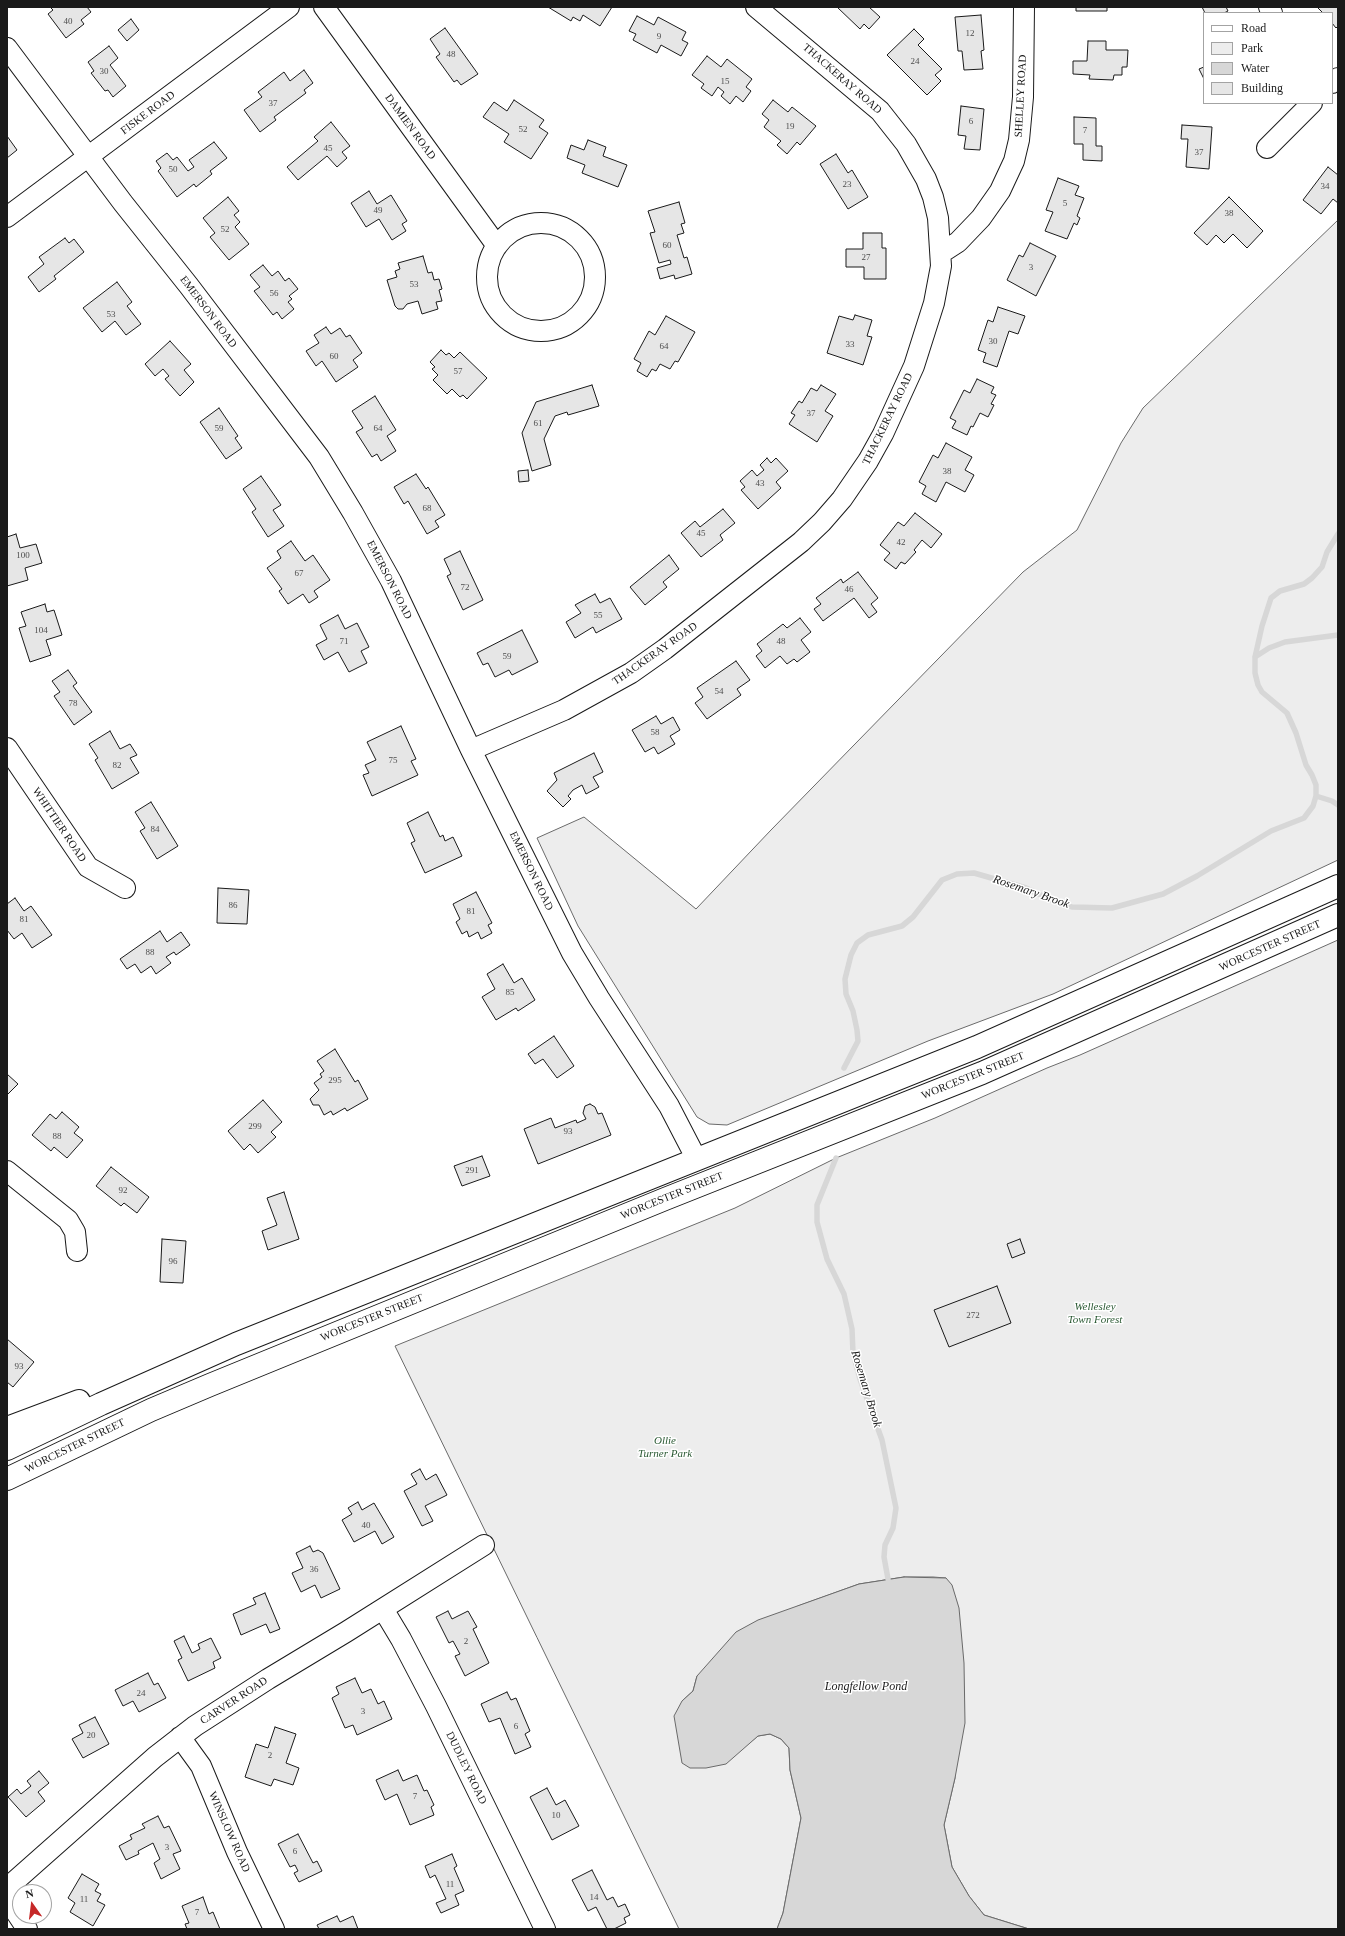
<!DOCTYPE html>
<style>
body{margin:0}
#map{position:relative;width:1345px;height:1936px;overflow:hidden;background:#fff;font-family:"Times New Roman",serif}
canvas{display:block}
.frame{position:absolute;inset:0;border:8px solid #1a1a1a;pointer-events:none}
.legend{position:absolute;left:1203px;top:12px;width:130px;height:92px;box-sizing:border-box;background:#fff;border:1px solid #a3a3a3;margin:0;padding:5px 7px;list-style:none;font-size:12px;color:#1a1a1a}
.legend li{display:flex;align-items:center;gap:8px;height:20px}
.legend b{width:20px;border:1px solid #a3a3a3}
.north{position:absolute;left:12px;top:1884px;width:40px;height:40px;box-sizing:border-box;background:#fff;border:1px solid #a3a3a3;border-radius:50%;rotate:346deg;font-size:11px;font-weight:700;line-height:16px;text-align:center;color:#1a1a1a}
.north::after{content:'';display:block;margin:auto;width:14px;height:18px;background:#c62828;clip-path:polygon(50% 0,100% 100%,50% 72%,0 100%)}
</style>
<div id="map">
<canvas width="1345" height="1936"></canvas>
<div class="frame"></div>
<ul class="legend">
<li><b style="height:5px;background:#fff"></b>Road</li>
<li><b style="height:11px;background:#ededed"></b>Park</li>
<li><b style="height:11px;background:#d7d7d7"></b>Water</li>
<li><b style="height:11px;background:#e6e6e6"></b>Building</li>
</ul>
<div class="north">N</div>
</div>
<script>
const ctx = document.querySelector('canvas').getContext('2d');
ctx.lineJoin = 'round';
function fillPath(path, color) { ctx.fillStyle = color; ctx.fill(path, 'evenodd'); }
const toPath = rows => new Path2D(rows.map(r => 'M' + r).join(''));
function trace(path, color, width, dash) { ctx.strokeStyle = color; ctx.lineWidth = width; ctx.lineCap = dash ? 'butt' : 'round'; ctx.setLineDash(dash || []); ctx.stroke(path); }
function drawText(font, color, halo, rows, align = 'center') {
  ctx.font = font + ' "Times New Roman",serif'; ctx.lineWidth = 3; ctx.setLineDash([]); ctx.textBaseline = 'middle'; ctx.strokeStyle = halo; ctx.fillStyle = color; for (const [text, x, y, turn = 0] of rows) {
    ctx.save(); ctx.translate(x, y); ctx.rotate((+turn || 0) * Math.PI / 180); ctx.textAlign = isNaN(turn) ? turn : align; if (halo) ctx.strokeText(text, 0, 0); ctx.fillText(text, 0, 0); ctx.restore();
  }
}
const green = toPath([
 [1338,220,1338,860,1053,994,928,1041,727,1125,709,1124,697,1117,578,926,537,838,584,817,696,909,771,830,1023,572,1077,530,1121,443,1143,408,1338,220],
 [1338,940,1338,1929,1029,1929,984,1915,969,1896,952,1867,944,1825,955,1778,946,1578,933,1577,904,1577,859,1584,798,1606,697,1676,693,1691,682,1701,743,1748,758,1736,770,1734,781,1739,789,1748,790,1770,801,1818,783,1913,777,1929,679,1929,395,1346,735,1208,836,1158,935,1118,1047,1068,1080,1055,1338,940]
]);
fillPath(green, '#ededed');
trace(green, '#6a6a6a', 1);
const water = toPath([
 [904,1577,946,1578,952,1585,959,1608,964,1663,965,1723,955,1778,944,1825,952,1867,969,1896,984,1915,1029,1929,777,1929,783,1913,801,1818,790,1770,789,1748,781,1739,770,1734,758,1736,726,1764,706,1768,690,1768,682,1763,674,1716,682,1701,693,1691,697,1676,736,1632,758,1620,859,1584,904,1577]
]);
fillPath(water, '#d7d7d7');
trace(water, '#6a6a6a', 1);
trace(toPath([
 [1255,657,1269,648,1285,642,1338,635],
 [1316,796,1332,801,1338,805],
 [844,1068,858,1041,857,1030,853,1011,846,994,845,979,851,955,857,943,868,935,902,926,913,917,942,880,957,874,974,873,1026,888,1051,900,1072,907,1112,908,1163,894,1197,876,1271,831,1304,818,1313,806,1316,796,1316,785,1312,775,1306,765,1296,733,1287,713,1262,692,1258,685,1255,673,1255,657,1262,626,1271,598,1280,591,1304,584,1312,578,1322,567,1327,552,1338,534],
 [836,1158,817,1205,817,1222,827,1259,844,1294,852,1329,853,1353,860,1379,882,1440,896,1508,893,1528,885,1545,884,1557,888,1579]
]), '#d7d7d7', 5.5);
const building = toPath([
 [50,7,87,7,91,12,81,20,84,24,66,38,48,14,53,10,50,7],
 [548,7,612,7,600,26,583,15,580,21,573,17,571,21,548,7],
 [837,7,869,7,880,17,869,29,864,24,860,29,837,7],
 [1076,7,1107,7,1107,11,1076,11,1076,7],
 [1202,7,1226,7,1228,11,1224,13,1205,13,1202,7],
 [1317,7,1338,7,1338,26,1336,28,1332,23,1332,13,1323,13,1317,7],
 [981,15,984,50,981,51,983,69,964,70,962,51,958,51,955,17,981,15],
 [637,16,654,25,658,17,686,32,682,40,688,43,681,56,661,45,657,53,633,40,636,34,629,31,637,16],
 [131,19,139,30,127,41,118,30,131,19],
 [445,28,478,74,461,85,457,80,454,82,436,57,440,54,430,39,445,28],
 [914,29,924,39,918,45,942,69,935,75,941,81,927,95,887,55,914,29],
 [1088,41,1106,41,1106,50,1128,50,1127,67,1122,67,1122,75,1114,75,1113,80,1089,79,1090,75,1073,74,1073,61,1087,61,1088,41],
 [109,46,118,58,110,65,126,86,113,97,108,90,105,91,91,73,94,71,88,62,109,46],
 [707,56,721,67,727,59,752,79,746,87,751,91,743,102,736,96,730,104,721,96,724,92,718,87,712,96,701,88,704,84,692,75,707,56],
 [1204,67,1204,79,1199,69,1204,67],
 [304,70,313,83,304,90,306,93,274,117,276,120,260,132,244,110,262,97,258,92,284,72,290,81,304,70],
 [514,100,544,120,539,127,548,133,531,159,504,142,509,134,483,117,494,102,507,111,514,100],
 [773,100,788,112,792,107,816,126,800,145,797,142,787,154,777,145,781,141,764,127,769,120,762,114,773,100],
 [961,106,984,109,980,150,964,149,966,136,958,135,961,106],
 [1074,117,1096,118,1096,146,1102,146,1102,161,1083,160,1083,144,1074,144,1074,117],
 [331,122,350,146,342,152,347,158,337,167,327,156,298,180,287,167,318,141,314,137,331,122],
 [1182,125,1212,127,1209,169,1186,167,1188,139,1181,139,1182,125],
 [7,136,17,150,7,158,7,136],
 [588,140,606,147,603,156,627,165,618,187,582,173,585,165,567,158,571,145,584,150,588,140],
 [214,142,227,158,210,171,212,174,196,187,194,184,177,197,158,171,161,168,156,161,167,153,173,160,177,157,188,171,194,167,189,160,214,142],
 [836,154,848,173,852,170,868,197,848,209,820,164,836,154],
 [1328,167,1338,175,1338,203,1333,199,1321,214,1303,200,1328,167],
 [1058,178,1079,186,1075,195,1084,198,1077,216,1080,218,1077,225,1074,223,1067,239,1045,231,1053,212,1046,210,1058,178],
 [369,191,377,204,391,195,407,221,402,224,406,231,392,240,379,219,366,227,351,203,369,191],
 [228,197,239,211,234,215,240,222,235,227,249,244,229,260,210,237,215,233,203,218,228,197],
 [1229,197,1263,231,1247,248,1233,234,1224,243,1216,235,1207,245,1194,233,1229,197],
 [679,202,685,223,681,224,684,233,677,235,684,258,687,257,692,274,675,279,674,275,660,279,657,268,671,264,670,260,659,263,650,233,655,232,648,211,679,202],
 [863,233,882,233,882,248,886,248,886,279,864,279,864,267,846,267,846,249,863,249,863,233],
 [65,238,69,243,74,239,84,252,54,276,56,279,39,292,28,277,44,264,39,257,65,238],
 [1030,243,1056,256,1036,296,1007,280,1019,255,1023,257,1030,243],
 [423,256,428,273,432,272,434,280,439,279,442,289,439,290,442,301,436,302,438,309,422,314,418,301,407,304,403,309,398,309,395,306,387,280,397,277,395,271,400,269,398,263,423,256],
 [263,265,272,276,278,271,285,281,289,278,298,289,289,296,292,299,288,302,294,309,282,319,277,312,273,315,254,291,260,287,250,275,263,265],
 [117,282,132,302,127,306,141,324,126,335,115,321,102,332,83,308,117,282],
 [998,307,1025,316,1018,334,1009,331,997,367,983,362,986,353,978,350,988,320,993,322,998,307],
 [855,315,872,320,867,336,872,337,863,365,827,353,839,316,853,320,855,315],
 [666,316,695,332,678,362,675,361,670,369,660,364,656,371,652,369,647,377,637,371,641,363,634,359,649,331,655,335,666,316],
 [326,327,331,334,340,328,346,337,350,335,362,353,353,360,358,367,336,382,322,361,316,366,306,351,319,343,314,335,326,327],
 [170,341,191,364,184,370,194,382,180,396,165,379,169,376,163,369,155,376,145,364,170,341],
 [441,350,446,355,449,353,454,358,460,352,487,378,467,399,463,395,460,397,452,389,447,394,433,380,438,375,432,369,435,367,430,362,441,350],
 [977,379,994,387,991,393,996,395,991,404,994,405,988,417,980,413,973,427,971,426,967,435,952,428,956,421,950,418,964,390,970,393,977,379],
 [592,385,599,406,568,415,567,412,555,416,544,439,551,465,532,471,522,433,536,402,592,385],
 [821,385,836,394,825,411,833,416,817,442,789,424,795,415,791,413,799,401,802,403,811,388,817,391,821,385],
 [375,396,396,430,387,436,396,451,381,461,377,454,372,457,356,432,363,428,352,411,375,396],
 [219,408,238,436,235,438,242,448,226,459,200,422,219,408],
 [946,443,972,457,965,470,974,475,965,492,946,482,936,502,922,494,926,486,919,482,933,455,938,458,946,443],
 [767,458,771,463,776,458,788,471,776,482,781,488,758,509,741,490,745,487,740,481,752,470,757,476,764,470,760,465,767,458],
 [528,470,529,481,519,482,518,471,528,470],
 [416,474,426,489,428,487,445,515,435,521,439,527,427,534,408,501,404,504,394,487,416,474],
 [261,476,281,505,273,510,284,526,268,537,252,512,256,509,243,489,261,476],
 [723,509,735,523,720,535,723,540,701,557,681,533,695,521,700,527,723,509],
 [915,513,942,534,931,548,922,540,914,550,916,552,905,564,901,562,896,569,884,560,890,553,880,545,898,522,904,526,915,513],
 [16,534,20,548,36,544,42,563,25,568,28,580,7,586,7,537,16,534],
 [291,541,305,561,313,555,330,580,314,591,318,597,309,603,303,594,288,604,279,591,282,589,267,568,281,558,277,551,291,541],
 [460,551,483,600,463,610,447,576,451,574,444,559,460,551],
 [669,555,679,569,663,582,667,587,645,605,630,587,669,555],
 [858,572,878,598,871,604,877,612,869,618,854,598,823,621,814,609,821,604,816,598,841,579,843,583,858,572],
 [595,594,600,603,610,598,622,619,596,633,593,627,575,638,566,622,581,613,575,605,595,594],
 [45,604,47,612,54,610,62,635,46,640,51,655,30,662,19,628,26,626,21,612,45,604],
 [338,615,345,629,357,623,369,647,361,651,367,663,349,672,338,652,324,660,316,645,327,639,320,625,338,615],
 [800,618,811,632,801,640,810,652,797,662,794,659,787,664,780,656,765,668,756,656,762,651,757,644,783,624,787,628,800,618],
 [522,630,538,662,512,675,509,670,495,677,488,663,483,665,477,653,522,630],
 [736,661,750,680,737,689,741,695,707,719,695,703,703,697,697,688,736,661],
 [68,670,77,683,73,686,92,712,74,725,54,696,60,692,52,681,68,670],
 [656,716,661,724,673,717,680,730,670,736,675,744,658,754,654,747,645,752,632,730,656,716],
 [401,726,416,759,411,761,418,775,372,796,363,775,369,773,365,765,376,760,367,742,401,726],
 [110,731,120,749,130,744,137,755,130,758,139,773,112,789,95,760,98,758,89,744,110,731],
 [594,753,603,772,593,777,599,787,586,794,582,785,573,790,568,796,571,799,563,807,547,791,557,780,554,773,594,753],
 [151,802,178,846,157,859,140,831,145,828,135,812,151,802],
 [428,812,440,837,443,835,445,841,453,837,462,856,425,873,411,843,415,841,407,823,428,812],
 [218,888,249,890,247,924,217,923,218,888],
 [476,892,492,923,488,925,492,933,481,939,478,932,469,937,467,931,462,934,456,922,460,919,453,904,476,892],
 [15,898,24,911,31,906,52,935,32,948,22,933,14,939,7,930,7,904,15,898],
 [160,931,167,942,181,932,190,945,176,955,174,952,166,957,171,963,156,974,151,966,141,973,135,964,127,969,120,959,160,931],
 [503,964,514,983,522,978,535,1000,518,1011,516,1008,496,1020,482,997,495,989,487,974,503,964],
 [554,1036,574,1066,557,1078,543,1059,535,1064,528,1054,554,1036],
 [335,1049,355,1082,358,1080,368,1099,347,1111,345,1108,333,1115,331,1111,324,1115,319,1105,313,1105,310,1099,319,1090,314,1083,322,1077,320,1074,324,1071,317,1061,335,1049],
 [7,1074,18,1084,7,1095,7,1074],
 [263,1100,282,1122,271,1132,276,1137,258,1153,250,1144,244,1150,228,1131,263,1100],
 [590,1104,595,1107,598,1114,602,1113,611,1135,538,1164,524,1129,551,1118,555,1128,576,1120,577,1123,586,1119,583,1113,585,1106,590,1104],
 [62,1112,79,1127,74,1133,83,1140,67,1158,54,1147,51,1151,32,1135,50,1114,56,1119,62,1112],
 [482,1156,490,1176,462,1186,454,1166,482,1156],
 [111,1167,149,1197,137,1213,124,1203,121,1206,96,1186,111,1167],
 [284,1192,299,1239,268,1250,262,1231,277,1225,267,1198,284,1192],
 [162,1239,186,1241,183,1283,160,1282,162,1239],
 [1020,1239,1025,1253,1012,1258,1007,1244,1020,1239],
 [997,1286,1011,1323,949,1347,934,1310,997,1286],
 [7,1339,34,1362,13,1387,7,1382,7,1339],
 [420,1469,426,1480,436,1474,447,1495,425,1506,433,1521,422,1526,404,1491,417,1484,411,1474,420,1469],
 [358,1502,362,1510,374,1503,394,1537,382,1544,375,1531,354,1542,342,1520,352,1514,348,1508,358,1502],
 [310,1546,313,1552,318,1550,323,1553,340,1589,321,1598,315,1585,301,1592,292,1573,303,1568,296,1553,310,1546],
 [265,1593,280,1629,270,1633,266,1624,241,1635,233,1614,256,1604,253,1598,265,1593],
 [448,1611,452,1619,468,1611,477,1627,473,1629,489,1663,465,1676,455,1656,460,1654,453,1641,449,1643,436,1617,448,1611],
 [184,1636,192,1653,200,1649,198,1644,211,1638,221,1658,213,1662,215,1668,188,1681,178,1660,182,1658,174,1641,184,1636],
 [148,1673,154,1685,158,1683,166,1698,139,1712,133,1701,123,1706,115,1690,148,1673],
 [355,1678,362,1693,371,1689,378,1704,384,1701,392,1719,357,1735,353,1725,345,1728,332,1698,339,1694,336,1687,355,1678],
 [507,1692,511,1700,516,1698,530,1731,525,1734,531,1747,515,1754,500,1718,489,1722,481,1704,507,1692],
 [95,1717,109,1744,83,1758,72,1739,83,1733,79,1725,95,1717],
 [275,1727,296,1734,286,1763,299,1768,293,1785,274,1779,271,1786,245,1777,256,1744,268,1748,275,1727],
 [398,1770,403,1781,417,1775,424,1791,427,1790,434,1805,431,1807,434,1815,410,1825,397,1794,385,1800,376,1780,398,1770],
 [39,1771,49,1783,38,1792,45,1801,26,1817,8,1797,17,1789,21,1794,31,1786,27,1781,39,1771],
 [547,1788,556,1805,565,1800,579,1826,552,1840,530,1797,547,1788],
 [158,1816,164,1828,169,1826,181,1851,173,1854,180,1869,161,1879,154,1863,160,1859,153,1843,138,1851,139,1854,126,1860,119,1846,132,1839,130,1835,145,1828,142,1824,158,1816],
 [298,1834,313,1863,317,1861,322,1871,299,1882,294,1873,298,1871,295,1865,290,1867,278,1844,298,1834],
 [452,1854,457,1866,454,1868,464,1891,455,1895,459,1905,441,1913,436,1903,446,1899,435,1875,430,1878,425,1866,452,1854],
 [592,1870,607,1900,613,1897,618,1907,625,1904,630,1915,624,1918,626,1923,614,1929,607,1929,596,1907,588,1911,572,1880,592,1870],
 [82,1874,99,1884,95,1891,101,1894,97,1901,105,1905,93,1926,70,1912,75,1903,68,1898,82,1874],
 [203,1897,209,1914,213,1912,220,1929,187,1929,185,1924,189,1923,182,1906,203,1897],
 [337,1916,340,1922,353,1916,358,1929,319,1929,317,1925,337,1916]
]);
fillPath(building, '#e6e6e6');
trace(building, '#1a1a1a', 1);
const minor = toPath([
 [324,7,497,246],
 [1269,7,1272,13],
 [7,48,123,203,189,286,319,457,353,513,391,581,471,750,572,953,599,998,669,1106,696,1158],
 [1332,83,1338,78],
 [1267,148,1312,103],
 [7,217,289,7],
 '487 277a54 54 0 1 1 108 0a54 54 0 1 1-108 0Z',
 [941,253,958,242,981,218,1000,191,1014,161,1019,140,1023,97,1024,7],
 [7,748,88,867,125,888],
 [471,750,564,710,631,673,665,649,801,542,822,522,842,499,868,461,883,434,914,366,934,303,941,266,938,218,933,197,926,179,906,144,880,111,756,7],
 [7,1171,68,1220,75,1232,77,1251],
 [383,1609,401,1639,436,1706,545,1929],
 [180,1737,201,1766,237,1852,274,1929],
 [7,1888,155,1757,195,1726,268,1679,346,1632,484,1545],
 [7,1899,27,1929]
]);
const highway = toPath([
 [7,1428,79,1401],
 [7,1449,101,1404,236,1344,977,1047,1338,886],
 [7,1479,151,1410,210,1385,665,1199,982,1073,1338,915]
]);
trace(minor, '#1a1a1a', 22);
trace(highway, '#1a1a1a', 24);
trace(minor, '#fff', 20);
trace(highway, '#fff', 22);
drawText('9px', '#4d4d4d', null, [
 ["40",68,22],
 ["12",970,34],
 ["9",659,37],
 ["48",451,55],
 ["24",915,62],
 ["30",104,72],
 ["15",725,82],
 ["37",273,104],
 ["6",971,122],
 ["19",790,127],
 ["52",523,130],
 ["7",1085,131],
 ["45",328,149],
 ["37",1199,153],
 ["50",173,170],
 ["23",847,185],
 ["34",1325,187],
 ["5",1065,204],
 ["49",378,211],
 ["38",1229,214],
 ["52",225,230],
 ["60",667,246],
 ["27",866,258],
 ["3",1031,268],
 ["53",414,285],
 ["56",274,294],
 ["53",111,315],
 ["30",993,342],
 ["33",850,345],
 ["64",664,347],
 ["60",334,357],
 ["57",458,372],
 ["37",811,414],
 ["61",538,424],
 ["59",219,429],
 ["64",378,429],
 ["38",947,472],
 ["43",760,484],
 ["68",427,509],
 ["45",701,534],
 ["42",901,543],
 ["100",23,556],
 ["67",299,574],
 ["72",465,588],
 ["46",849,590],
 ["55",598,616],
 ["104",41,631],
 ["71",344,642],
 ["48",781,642],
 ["59",507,657],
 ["54",719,692],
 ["78",73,704],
 ["58",655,733],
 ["75",393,761],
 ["82",117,766],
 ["84",155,830],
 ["86",233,906],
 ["81",471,912],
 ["81",24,920],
 ["88",150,953],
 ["85",510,993],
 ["295",335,1081],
 ["299",255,1127],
 ["93",568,1132],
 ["88",57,1137],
 ["291",472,1171],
 ["92",123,1191],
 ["96",173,1262],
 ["272",973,1316],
 ["93",19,1367],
 ["40",366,1526],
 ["36",314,1570],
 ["2",466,1642],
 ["24",141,1694],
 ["3",363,1712],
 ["6",516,1727],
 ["20",91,1736],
 ["2",270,1756],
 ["7",415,1797],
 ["10",556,1816],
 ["3",167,1848],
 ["6",295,1852],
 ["11",450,1885],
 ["14",594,1898],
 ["11",84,1900],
 ["7",197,1913]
]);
drawText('11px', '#1a1a1a', '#fff', [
 ["THACKERAY ROAD",842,79,41],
 ["SHELLEY ROAD",1021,96,-87],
 ["FISKE ROAD",148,113,-37],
 ["DAMIEN ROAD",410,127,54],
 ["EMERSON ROAD",208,312,53],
 ["THACKERAY ROAD",888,419,-64],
 ["EMERSON ROAD",389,580,63],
 ["THACKERAY ROAD",655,654,-35],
 ["WHITTIER ROAD",59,825,56],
 ["EMERSON ROAD",531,871,64],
 ["WORCESTER STREET",1270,946,-24],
 ["WORCESTER STREET",973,1076,-22],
 ["WORCESTER STREET",672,1196,-22],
 ["WORCESTER STREET",372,1318,-22],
 ["WORCESTER STREET",75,1446,-26],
 ["CARVER ROAD",234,1701,-33],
 ["DUDLEY ROAD",466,1768,64],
 ["WINSLOW ROAD",229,1832,66]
]);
drawText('italic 11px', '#2b5a34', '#fff', [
 ["Wellesley",1095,1307],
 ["Town Forest",1095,1320],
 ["Ollie",665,1441],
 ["Turner Park",665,1454]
]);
drawText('italic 12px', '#1a1a1a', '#fff', [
 ["Rosemary Brook",1031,892,19],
 ["Rosemary Brook",866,1389,73],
 ["Longfellow Pond",866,1687]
]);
</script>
